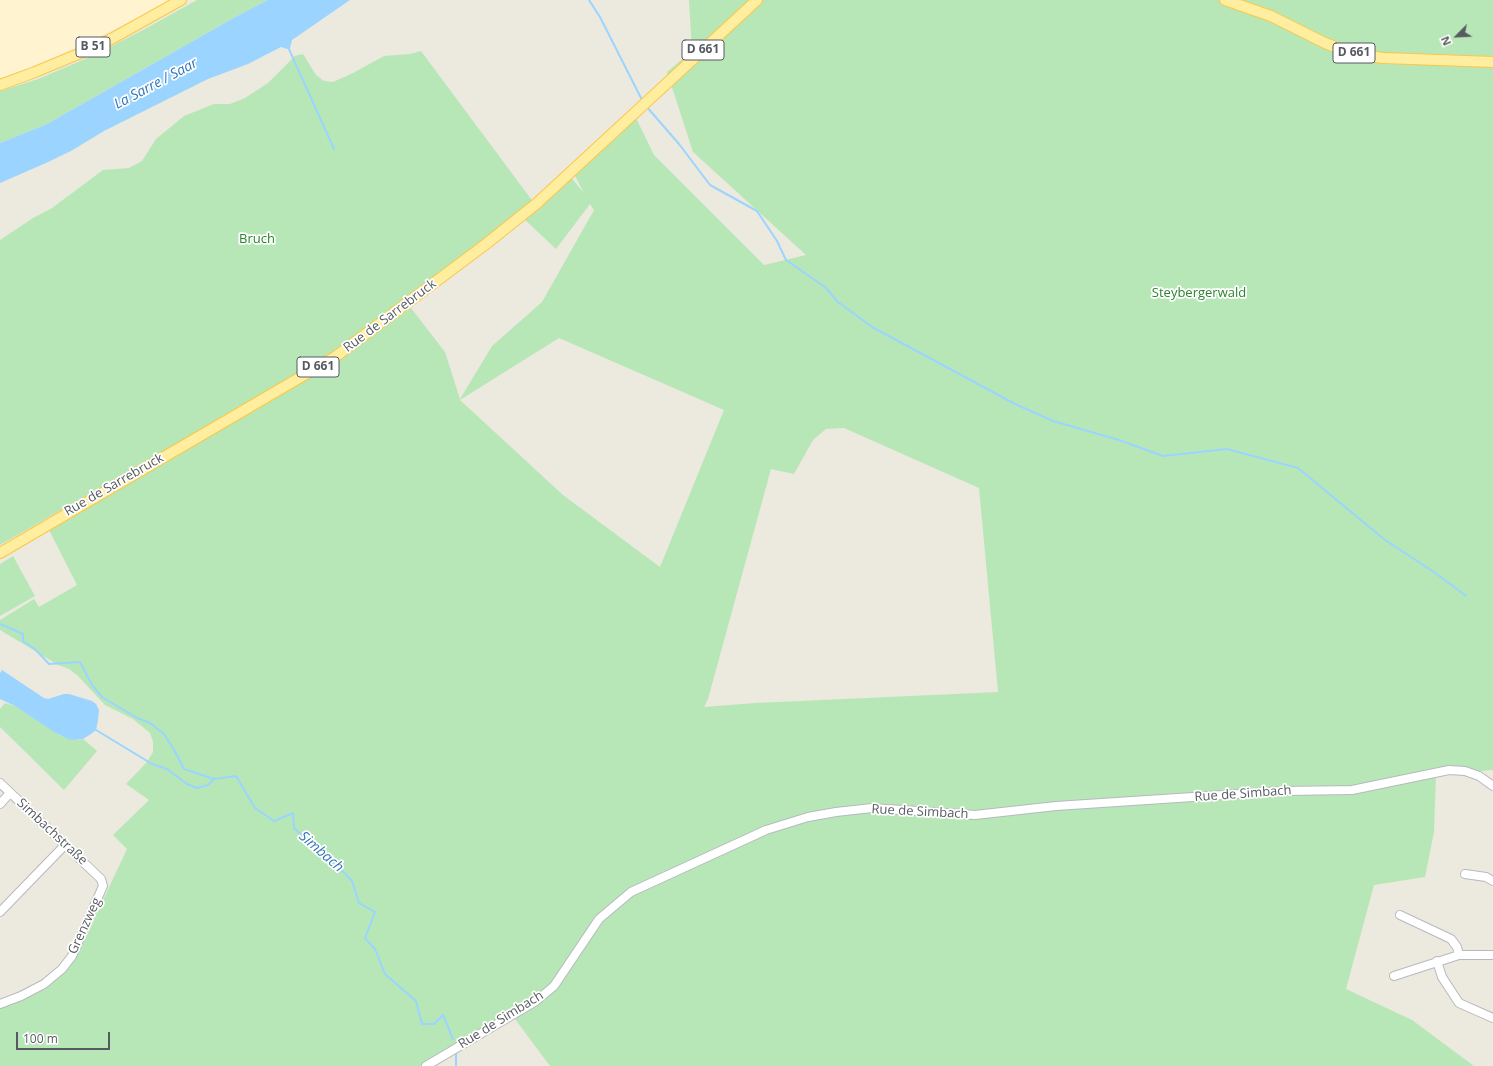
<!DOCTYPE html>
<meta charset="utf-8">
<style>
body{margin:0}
#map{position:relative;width:1493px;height:1066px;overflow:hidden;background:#ece9de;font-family:"Open Sans",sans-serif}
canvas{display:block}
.north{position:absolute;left:1437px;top:16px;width:40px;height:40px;-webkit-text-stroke:3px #fff;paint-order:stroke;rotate:246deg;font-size:11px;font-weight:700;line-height:16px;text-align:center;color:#575b61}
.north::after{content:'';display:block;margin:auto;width:14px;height:18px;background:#575b61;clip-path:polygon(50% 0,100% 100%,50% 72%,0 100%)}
.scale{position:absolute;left:16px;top:1032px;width:94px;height:18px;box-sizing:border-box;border:2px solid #575b61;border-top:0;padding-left:5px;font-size:12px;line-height:14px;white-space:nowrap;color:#575b61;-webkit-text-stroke:3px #fff;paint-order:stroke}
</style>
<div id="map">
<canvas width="1493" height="1066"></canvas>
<div class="north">N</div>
<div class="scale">100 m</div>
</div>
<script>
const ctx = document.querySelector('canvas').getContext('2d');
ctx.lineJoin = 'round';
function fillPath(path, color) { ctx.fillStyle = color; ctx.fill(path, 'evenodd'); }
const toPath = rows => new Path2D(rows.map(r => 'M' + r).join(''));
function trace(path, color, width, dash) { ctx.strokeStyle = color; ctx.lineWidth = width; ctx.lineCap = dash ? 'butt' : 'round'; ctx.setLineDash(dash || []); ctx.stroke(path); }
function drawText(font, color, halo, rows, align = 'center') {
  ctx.font = font + ' "Open Sans",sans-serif'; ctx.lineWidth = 3.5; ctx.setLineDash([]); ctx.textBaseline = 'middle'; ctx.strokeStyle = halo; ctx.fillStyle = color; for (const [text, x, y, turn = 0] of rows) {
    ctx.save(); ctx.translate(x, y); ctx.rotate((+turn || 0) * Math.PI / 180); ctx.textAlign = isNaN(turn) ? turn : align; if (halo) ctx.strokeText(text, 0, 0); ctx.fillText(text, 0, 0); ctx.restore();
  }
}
fillPath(toPath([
 [0,0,169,0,137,18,86,44,0,80]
]), '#fff3d0');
fillPath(toPath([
 [197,0,268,0,237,16,47,124,0,143,0,91,38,79,92,56,143,30],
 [689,0,1493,0,1493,770,1436,775,1434,832,1425,877,1374,885,1346,989,1412,1020,1474,1066,550,1066,512,1015,426,1066,0,1066,0,1008,22,1000,45,989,63,974,81,947,127,849,113,835,149,800,126,784,147,762,153,752,153,742,150,733,133,719,105,705,77,675,69,669,58,665,0,630,0,620,34,599,39,607,77,585,48,528,337,360,411,308,445,352,460,399,492,346,542,302,594,210,590,204,556,249,523,218,568,174,584,193,574,174,636,118,654,155,764,265,806,255,693,152,667,72,692,51],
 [559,338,724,410,660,567,563,495,460,400],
 [844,428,979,488,998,692,755,703,704,707,708,699,771,469,794,474,813,440,826,429],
 [421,51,534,203,334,354,0,545,0,240,33,218,52,208,103,170,129,168,142,161,156,139,184,116,214,104,230,104,245,98,268,83,295,56,303,54,316,75,324,81,333,82,353,73,384,56,410,54],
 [13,556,35,596,0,616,0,564],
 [5,703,15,706,61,736,79,740,83,739,97,751,64,790,0,727,0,709]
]), '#b8e7b7');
fillPath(toPath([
 [268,0,350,0,292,40,290,48,287,49,281,47,248,64,208,79,104,131,71,151,46,163,0,183,0,143,47,124,237,16],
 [2,670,44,698,48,699,64,694,69,694,92,701,96,704,99,710,98,720,96,730,91,734,83,739,74,740,68,739,54,732,15,706,0,699,0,673]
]), '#9bd5ff');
trace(toPath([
 [589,0,600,17,642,100],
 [288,47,334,149],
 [646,106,679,144,710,185,757,211,777,241,786,260,825,287,838,302,872,327,1015,404,1053,421,1119,440,1163,456,1227,449,1298,468,1385,540,1434,572,1466,596],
 [0,624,23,634,23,641,35,649,49,664,80,662,92,685,102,697,137,718,150,723,164,734,174,750,184,769,214,779,236,776,255,808,274,821,293,813,294,828,316,848,335,863,352,881,359,903,375,912,365,938,375,949,385,974,416,1001,422,1024,434,1024,443,1015,453,1039],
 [96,730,134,753,152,764,167,769,187,784,197,788,208,785,214,779],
 [456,1066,456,1051]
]), '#9bd5ff', 2);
const minor = toPath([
 [0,783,101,879,103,886,72,956,62,969,44,984,21,996,0,1004],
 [0,804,10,793],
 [1465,874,1486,877,1493,881],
 [0,912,65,845],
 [1400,915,1451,939,1457,947,1459,955],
 [1437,961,1442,977,1459,1003,1493,1018],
 [1394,976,1459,955,1493,955],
 [426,1066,536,1001,554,986,599,919,631,892,766,830,808,817,836,812,872,808,975,815,1056,806,1284,791,1352,790,1449,770,1465,771,1479,776,1493,786]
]);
const major = toPath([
 [1225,0,1271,16,1325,43,1343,50,1363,55,1383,58,1493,62],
 [0,85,35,72,88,50,113,38,181,0],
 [0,553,335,357,486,244,536,204,757,0]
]);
trace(minor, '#b6b9bf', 10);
trace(major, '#fcc747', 12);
trace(minor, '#fff', 8);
trace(major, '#ffeea0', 10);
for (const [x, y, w] of [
 [93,47,34],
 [703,50,42],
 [1354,53,42],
 [318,367,42]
]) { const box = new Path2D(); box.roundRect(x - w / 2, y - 10, w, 20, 3); ctx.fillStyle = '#fff'; ctx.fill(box); trace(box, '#575b61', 1); }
drawText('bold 12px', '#575b61', null, [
 ["B 51",93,47],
 ["D 661",703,50],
 ["D 661",1354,53],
 ["D 661",318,367]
]);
drawText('13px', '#2d832f', '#fff', [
 ["Bruch",257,239],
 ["Steybergerwald",1199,293]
]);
drawText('13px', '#575b61', '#fff', [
 ["Rue de Sarrebruck",390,316,-37],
 ["Rue de Sarrebruck",114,485,-30],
 ["Rue de Simbach",1243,794,-4],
 ["Rue de Simbach",920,812,3],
 ["Simbachstraße",52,832,43],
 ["Grenzweg",85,926,-65],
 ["Rue de Simbach",501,1020,-32]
]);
drawText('italic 14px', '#3175b8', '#fff', [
 ["La Sarre / Saar",156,84,-28],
 ["Simbach",321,852,41]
]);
</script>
